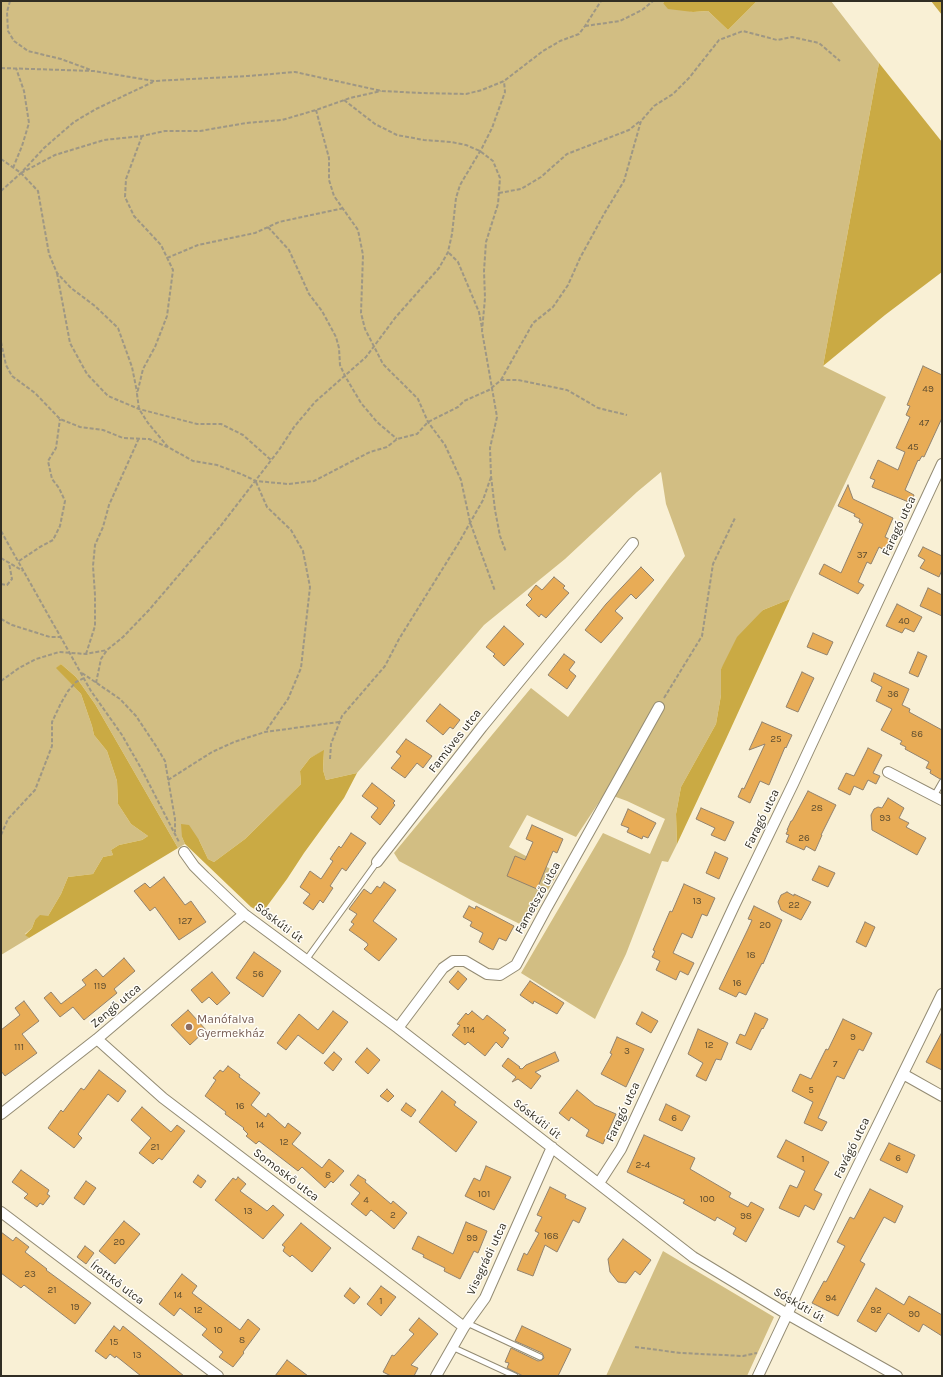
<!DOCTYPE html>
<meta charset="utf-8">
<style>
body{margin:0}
#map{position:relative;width:943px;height:1377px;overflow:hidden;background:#f9f0d5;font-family:Karla,sans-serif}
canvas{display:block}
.frame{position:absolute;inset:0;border:2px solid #312e24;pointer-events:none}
</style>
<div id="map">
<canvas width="943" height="1377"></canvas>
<div class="frame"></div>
</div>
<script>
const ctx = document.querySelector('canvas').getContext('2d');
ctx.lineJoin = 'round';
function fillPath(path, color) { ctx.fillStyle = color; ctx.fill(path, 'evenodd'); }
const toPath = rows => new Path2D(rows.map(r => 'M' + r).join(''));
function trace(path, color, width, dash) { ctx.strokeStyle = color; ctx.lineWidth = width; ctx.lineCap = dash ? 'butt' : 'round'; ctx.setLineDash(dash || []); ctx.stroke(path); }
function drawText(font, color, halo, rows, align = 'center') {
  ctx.font = font + ' Karla,sans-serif'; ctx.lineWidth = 3; ctx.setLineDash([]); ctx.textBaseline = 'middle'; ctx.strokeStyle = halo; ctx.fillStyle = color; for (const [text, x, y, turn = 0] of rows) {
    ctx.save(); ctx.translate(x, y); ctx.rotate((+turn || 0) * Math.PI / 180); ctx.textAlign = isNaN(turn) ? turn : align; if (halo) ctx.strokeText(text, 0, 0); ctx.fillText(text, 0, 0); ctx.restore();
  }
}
fillPath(toPath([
 [1,1,665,1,663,3,693,12,708,11,728,30,757,1,831,1,879,63,823,366,886,397,790,599,763,610,721,669,721,695,716,724,681,787,676,814,677,844,668,862,662,861,626,954,595,1019,521,973,603,833,650,854,665,819,627,801,605,793,576,837,527,815,509,847,558,873,526,927,471,900,414,869,399,861,394,853,531,688,568,717,685,556,666,504,661,472,637,492,565,559,484,625,357,773,326,780,323,770,324,751,310,758,300,771,301,784,245,839,214,862,208,859,199,840,182,837,185,844,178,848,95,704,76,677,61,664,57,668,81,694,92,726,94,735,107,751,117,781,118,804,131,824,148,836,142,840,119,845,111,850,113,855,103,857,93,874,68,877,61,894,48,916,35,920,32,928,25,934,29,938,1,955],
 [663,1251,774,1317,747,1376,606,1376]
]), '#d2be83');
fillPath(toPath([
 [665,1,757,1,728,30,708,11,693,12,668,9,663,3],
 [931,1,942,1,942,15],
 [879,63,942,142,942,272,885,315,823,366],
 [790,599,726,739,677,844,676,814,681,787,716,724,721,695,721,669,737,637,763,610],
 [61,664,76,677,95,704,178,848,29,938,25,935,32,928,35,920,40,915,48,916,61,894,68,877,93,874,103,857,113,855,111,850,119,845,142,840,148,836,131,824,118,804,117,781,107,751,94,735,92,726,81,694,56,668],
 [324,750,323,770,326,780,357,773,344,798,304,853,287,879,262,913,251,907,185,844,182,837,181,824,189,825,199,840,208,859,214,862,245,839,301,784,300,771,310,758]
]), '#caaa44');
const building = toPath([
 [923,366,942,375,942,418,924,457,922,456,919,461,918,460,905,490,914,495,911,503,872,487,875,480,870,478,878,460,898,470,905,452,896,448,910,417,906,415,910,406,907,405,923,366],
 [848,485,853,499,893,518,885,537,893,541,888,552,879,547,871,564,867,562,858,582,864,585,858,594,819,574,824,564,841,573,863,524,859,522,860,519,854,516,855,514,838,506,848,485],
 [923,547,942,556,942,570,939,577,920,568,925,560,918,556,923,547],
 [641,567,654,580,636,599,631,594,615,611,623,618,601,643,585,630,606,604,641,567],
 [554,577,565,586,563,588,569,593,546,618,541,614,539,617,526,605,532,599,528,595,536,585,542,590,554,577],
 [928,588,942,595,942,616,920,606,928,588],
 [897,604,922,617,914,632,905,628,902,633,886,626,897,604],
 [504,626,524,644,504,666,493,656,495,654,486,647,504,626],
 [813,633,833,642,827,655,807,647,813,633],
 [918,652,927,656,918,677,909,673,918,652],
 [564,654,575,662,569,670,576,676,567,689,548,675,564,654],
 [802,672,814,678,798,712,786,707,802,672],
 [874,673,909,689,902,705,910,709,909,712,942,730,942,778,940,779,930,773,931,770,926,768,929,762,905,749,906,747,900,744,902,741,881,730,892,709,876,701,882,687,871,681,874,673],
 [440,704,460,720,453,729,450,727,443,735,426,721,440,704],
 [762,722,792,735,786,748,785,747,769,785,760,781,750,803,738,797,742,788,744,789,765,744,749,750,762,722],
 [406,739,432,756,423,768,417,763,405,778,391,768,401,756,396,752,406,739],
 [868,748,882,755,873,773,880,776,876,784,868,780,863,790,854,786,850,795,838,789,846,773,854,776,868,748],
 [372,783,395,801,393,803,395,805,380,825,371,817,378,808,362,796,372,783],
 [808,791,836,805,821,835,822,835,815,851,806,846,804,850,786,842,789,835,786,834,788,830,787,830,791,821,792,821,808,791],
 [888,798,904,808,899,818,909,823,906,827,926,838,917,855,872,830,871,815,874,809,878,807,882,808,888,798],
 [701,808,734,822,725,841,711,835,715,828,696,819,701,808],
 [628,809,656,823,648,838,643,836,642,839,627,832,629,828,621,825,628,809],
 [532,825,563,839,557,853,553,851,537,889,507,876,515,856,525,860,533,842,526,839,532,825],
 [351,833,366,843,346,871,342,868,330,886,333,888,323,903,320,900,313,910,303,903,310,894,300,887,310,871,321,879,333,861,330,859,339,846,341,848,351,833],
 [715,852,728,858,719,879,706,873,715,852],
 [819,866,835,873,828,887,812,880,819,866],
 [164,877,185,905,191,901,206,922,179,940,155,907,150,911,134,891,145,883,150,888,164,877],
 [384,882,396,890,373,921,397,939,379,961,364,949,368,945,367,943,349,930,354,924,351,922,357,914,349,909,364,889,371,894,377,886,380,888,384,882],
 [684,884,715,898,707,916,702,914,692,938,682,933,673,953,694,963,688,975,680,971,676,980,656,970,660,961,652,957,655,951,653,950,670,911,672,912,684,884],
 [787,892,794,896,794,894,811,902,801,920,781,910,778,902,781,895,787,892],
 [469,906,475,909,476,906,514,926,506,941,499,938,493,950,479,942,483,933,470,926,472,922,463,917,469,906],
 [754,906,782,920,763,964,762,963,746,995,739,992,736,997,719,989,748,929,752,920,748,919,754,906],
 [865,922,875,927,866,947,856,942,865,922],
 [254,952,281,971,263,997,236,978,254,952],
 [124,958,135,971,114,989,117,993,84,1020,73,1007,60,1017,44,998,51,992,61,1004,86,985,82,980,96,969,103,977,124,958],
 [458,971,467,979,458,990,449,982,458,971],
 [212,972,230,993,217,1005,209,997,202,1003,191,990,212,972],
 [530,981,564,1003,557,1014,534,1001,533,1004,520,995,530,981],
 [24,1001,39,1021,22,1034,37,1053,5,1076,1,1071,1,1030,20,1015,15,1008,24,1001],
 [188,1010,206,1030,190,1045,171,1025,188,1010],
 [333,1011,348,1022,323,1054,298,1035,286,1050,277,1043,299,1014,318,1030,333,1011],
 [472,1011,483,1020,487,1015,506,1030,503,1033,509,1038,502,1048,496,1042,485,1056,468,1042,465,1045,452,1035,460,1025,457,1024,466,1013,468,1015,472,1011],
 [642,1012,658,1021,651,1033,636,1024,642,1012],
 [755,1013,768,1019,763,1029,762,1028,751,1050,736,1043,740,1034,745,1036,755,1013],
 [843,1019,872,1033,863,1051,859,1049,844,1079,837,1076,818,1118,827,1122,822,1131,804,1123,813,1102,792,1091,800,1074,811,1079,826,1049,828,1050,843,1019],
 [698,1029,728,1043,721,1060,716,1059,706,1081,696,1076,703,1063,688,1054,698,1029],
 [942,1032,942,1070,926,1062,942,1032],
 [617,1037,644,1049,626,1087,601,1074,612,1054,610,1053,617,1037],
 [367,1048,380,1060,368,1074,355,1062,367,1048],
 [334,1052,342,1059,333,1071,324,1063,334,1052],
 [555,1052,559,1061,535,1072,541,1076,531,1089,518,1079,512,1082,516,1077,502,1066,508,1058,520,1067,519,1068,522,1069,526,1065,555,1052],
 [228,1066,240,1075,239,1077,260,1093,251,1105,266,1117,268,1113,285,1128,288,1123,301,1133,292,1144,322,1168,329,1159,344,1171,333,1183,331,1181,325,1188,302,1167,298,1171,259,1141,256,1144,246,1136,248,1134,243,1129,244,1128,225,1114,226,1112,205,1096,216,1080,213,1078,220,1070,223,1072,228,1066],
 [99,1070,126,1091,118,1102,108,1094,78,1134,82,1138,74,1148,48,1128,61,1110,63,1112,81,1088,84,1090,99,1070],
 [387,1089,394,1096,388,1102,380,1096,387,1089],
 [577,1090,595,1105,616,1114,603,1144,586,1136,589,1130,571,1117,569,1121,559,1113,577,1090],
 [442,1091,456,1102,454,1105,477,1122,456,1152,419,1122,442,1091],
 [406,1103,416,1110,411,1117,401,1110,406,1103],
 [666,1104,690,1116,682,1131,659,1120,666,1104],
 [142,1107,171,1132,177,1125,185,1131,162,1160,159,1158,153,1164,139,1153,151,1138,131,1120,142,1107],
 [644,1135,695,1158,690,1169,731,1193,729,1197,748,1207,751,1202,764,1209,746,1242,733,1234,736,1228,717,1217,715,1221,683,1203,685,1200,627,1172,644,1135],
 [786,1140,829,1162,814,1190,822,1194,814,1210,805,1205,799,1217,779,1208,790,1185,797,1188,805,1171,777,1157,786,1140],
 [889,1143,915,1155,907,1173,880,1160,889,1143],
 [486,1166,511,1177,494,1210,465,1196,474,1178,480,1181,486,1166],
 [21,1170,49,1190,47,1194,50,1196,43,1205,40,1203,37,1207,24,1198,28,1194,12,1182,21,1170],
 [198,1175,206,1181,201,1188,193,1182,198,1175],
 [358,1175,366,1180,365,1182,391,1204,393,1201,407,1213,394,1229,371,1210,366,1216,351,1204,360,1193,350,1185,358,1175],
 [238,1177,246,1184,240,1191,267,1211,273,1205,284,1215,263,1239,215,1200,233,1178,236,1180,238,1177],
 [86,1181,96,1188,84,1205,74,1198,86,1181],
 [550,1187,566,1195,565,1198,586,1208,579,1223,573,1220,557,1252,545,1245,533,1276,517,1270,524,1253,527,1255,539,1233,535,1231,542,1217,537,1215,550,1187],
 [870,1189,903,1206,895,1223,884,1217,860,1261,865,1264,838,1316,812,1303,824,1281,826,1282,845,1246,837,1242,850,1217,854,1219,870,1189],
 [124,1221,140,1234,115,1264,99,1251,124,1221],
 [466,1222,487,1231,478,1253,474,1251,460,1279,444,1271,445,1268,423,1257,424,1255,412,1249,418,1236,453,1254,466,1222],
 [301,1223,331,1248,312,1272,292,1255,290,1257,283,1251,285,1247,282,1245,301,1223],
 [1,1232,13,1241,16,1237,29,1247,25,1252,47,1269,46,1270,91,1303,75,1324,24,1285,21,1288,1,1273,1,1232],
 [623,1239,651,1260,640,1275,635,1271,626,1283,618,1282,610,1272,608,1259,623,1239],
 [85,1246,94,1253,86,1264,77,1257,85,1246],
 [182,1274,197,1286,192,1293,240,1330,248,1319,260,1329,243,1352,244,1353,233,1367,219,1357,223,1352,202,1335,207,1329,180,1308,174,1316,159,1304,182,1274],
 [381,1286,396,1297,381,1316,367,1304,381,1286],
 [350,1288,360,1297,354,1304,344,1296,350,1288],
 [876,1288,904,1305,909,1296,942,1315,942,1336,923,1324,919,1332,888,1313,876,1332,857,1321,876,1288],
 [419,1318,438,1334,411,1365,418,1368,414,1376,391,1376,383,1372,392,1355,394,1356,414,1334,409,1330,419,1318],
 [114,1326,120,1331,123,1326,184,1376,141,1376,116,1356,115,1358,110,1354,106,1359,95,1351,114,1326],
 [522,1326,571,1349,558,1376,523,1376,507,1368,509,1363,505,1362,511,1348,538,1361,542,1360,544,1358,543,1355,542,1353,515,1341,522,1326],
 [287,1360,308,1376,275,1376,287,1360]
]);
fillPath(building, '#e8ac56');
trace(building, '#92826d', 1);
const service = toPath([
 [934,796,942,782],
 [306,960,377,862],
 [467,1323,540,1357],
 [452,1347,515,1376]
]);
const minor = toPath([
 [888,772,942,800],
 [184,852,194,866,205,877,244,914,398,1028,693,1257,787,1314,897,1376],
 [377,862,482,727,633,543],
 [398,1028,443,968,453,961,465,961,487,974,500,975,516,965,546,909,659,707],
 [97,1039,163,1098,464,1327],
 [903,1074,942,1096],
 [1,1114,97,1039,244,914],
 [599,1183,621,1149,735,904,793,784,942,464],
 [1,1212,218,1376],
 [436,1376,464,1327,485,1298,552,1147],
 [758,1376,845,1192,942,994]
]);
trace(service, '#938b73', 7);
trace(minor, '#938b73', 12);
trace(toPath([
 [10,1,7,12,8,31,14,41,28,51,61,59,91,70],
 [585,26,620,21,642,10,653,1],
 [1,68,94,71,154,81,248,76,295,72,382,91,421,93,466,94,482,90,504,81,543,51,560,41,579,34,585,26,601,1],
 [344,100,375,124,397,135,424,140,451,142,466,145,480,151,493,161,500,178,498,204,486,242,484,271,485,298,482,331,497,417,490,448,491,476,495,510,500,536,506,552],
 [316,110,329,158,329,180,334,196,358,230,363,255,361,313,365,329,383,364,418,399,428,422,445,445,461,480,470,522,495,591],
 [142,136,126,179,125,197,134,216,161,245,173,270,167,316,155,347,143,369,137,394,139,409,148,423,168,447,193,461,217,465,241,474,256,481,288,484,314,481,370,452,387,447,397,439,417,434,428,422,458,407,464,401,489,390,501,380,518,380,567,390,598,408,627,415],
 [1,159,21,173,38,191,49,254,57,273,71,288,95,306,118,328,132,367,137,392],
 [13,168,22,146,29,123,24,91,16,68],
 [21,173,55,155,104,140,142,136,165,131,200,131,246,123,282,120,316,110,350,98,381,91],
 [1,191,21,173,44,148,74,122,96,109,153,82],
 [499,193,521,189,541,177,567,154,629,130,640,121],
 [268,227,289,250,309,294,322,311,336,337,339,348,340,365,345,376,361,403,377,422,397,439],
 [449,253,458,262,479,312,482,328],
 [167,258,198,245,255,233,279,222,344,208],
 [57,273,70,343,87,374,108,396,139,409,197,424,221,424,243,435,271,460],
 [1,342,6,365,12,376,35,393,60,419,80,427,103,430,123,438,149,439,167,447],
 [501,380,533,323,553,307,568,285,580,258,604,214,624,181,641,121,654,106,673,94,689,78,719,40,743,31,777,40,792,37,819,43,840,61],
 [256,482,267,507,291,530,303,551,310,587,301,668,288,699,265,732],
 [1,531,91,691,122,735,142,770,179,842],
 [1,558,23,571],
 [19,561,40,547,53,540,60,526,65,501,59,488,52,479,48,461,56,448,60,419],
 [1,584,7,585,12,579,9,563],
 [1,619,12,625,50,637,61,637],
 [86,654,95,626,95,595,93,566,95,545,103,527,109,505,139,438],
 [82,673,120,699,136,716,156,746,165,761,175,819,175,832],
 [1,681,19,668,36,659,59,652,86,654,107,650],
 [96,683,101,659,107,650,123,637,149,610,219,528,279,450,294,427,315,402,366,357,395,318,439,268,448,252,452,234,456,198,460,185,482,148,492,128,505,92,504,81],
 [664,698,702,636,713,564,735,518],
 [330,759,331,744,342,716,385,666,399,639,458,544,483,500,491,477],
 [168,780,212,752,234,742,265,732,339,722],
 [1,835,8,819,35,790,52,746,52,722,61,703,68,691,76,682,84,678],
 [635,1347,681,1353,743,1356,757,1353]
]), '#9e9784', 2, [4, 2]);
trace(service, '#fff', 5);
trace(minor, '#fff', 10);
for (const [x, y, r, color] of [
 [189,1027,4,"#8d6e63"]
]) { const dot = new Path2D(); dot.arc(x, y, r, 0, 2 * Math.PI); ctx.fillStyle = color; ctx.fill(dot); trace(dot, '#fffdf8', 1.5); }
drawText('10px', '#5f4e30', null, [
 ["49",928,389],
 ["47",924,423],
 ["45",913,447],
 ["37",862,555],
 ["40",904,621],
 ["36",893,694],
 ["86",917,734],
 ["25",776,739],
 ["28",817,808],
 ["93",885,818],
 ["26",804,838],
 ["13",697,901],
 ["22",794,905],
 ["127",185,921],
 ["20",765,925],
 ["18",751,955],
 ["56",258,974],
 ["16",737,983],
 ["119",100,986],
 ["114",469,1030],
 ["9",853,1037],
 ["12",709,1045],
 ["111",19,1047],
 ["3",627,1051],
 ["7",835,1064],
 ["5",811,1090],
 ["16",240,1106],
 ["6",674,1118],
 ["14",260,1125],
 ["12",284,1142],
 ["21",155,1147],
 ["6",898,1158],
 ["1",803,1159],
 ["2-4",643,1165],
 ["8",328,1175],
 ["101",484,1194],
 ["100",707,1199],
 ["4",366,1200],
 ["13",248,1211],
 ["2",393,1215],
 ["98",746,1216],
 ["168",551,1236],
 ["99",472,1238],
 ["20",119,1242],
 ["23",30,1274],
 ["21",52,1290],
 ["14",178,1295],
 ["94",831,1298],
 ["1",381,1301],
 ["19",75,1307],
 ["12",198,1310],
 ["92",876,1310],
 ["90",914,1314],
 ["10",218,1330],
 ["8",242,1340],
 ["15",114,1342],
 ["13",137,1355]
]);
drawText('12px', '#312e24', '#fffdf8', [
 ["Faragó utca",899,526,-65],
 ["Faműves utca",455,741,-52],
 ["Faragó utca",762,819,-64],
 ["Fametsző utca",538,898,-61],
 ["Sóskúti út",279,923,37],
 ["Zengő utca",116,1006,-40],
 ["Faragó utca",623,1112,-65],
 ["Sóskúti út",537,1119,38],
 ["Favágó utca",852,1148,-64],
 ["Somoskő utca",286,1175,37],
 ["Visegrádi utca",487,1259,-65],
 ["Írottkő utca",117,1283,37],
 ["Sóskúti út",799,1305,30]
]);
drawText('12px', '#785e54', '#fffdf8', [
 ["Manófalva",197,1020],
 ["Gyermekház",197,1034]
], 'left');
</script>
